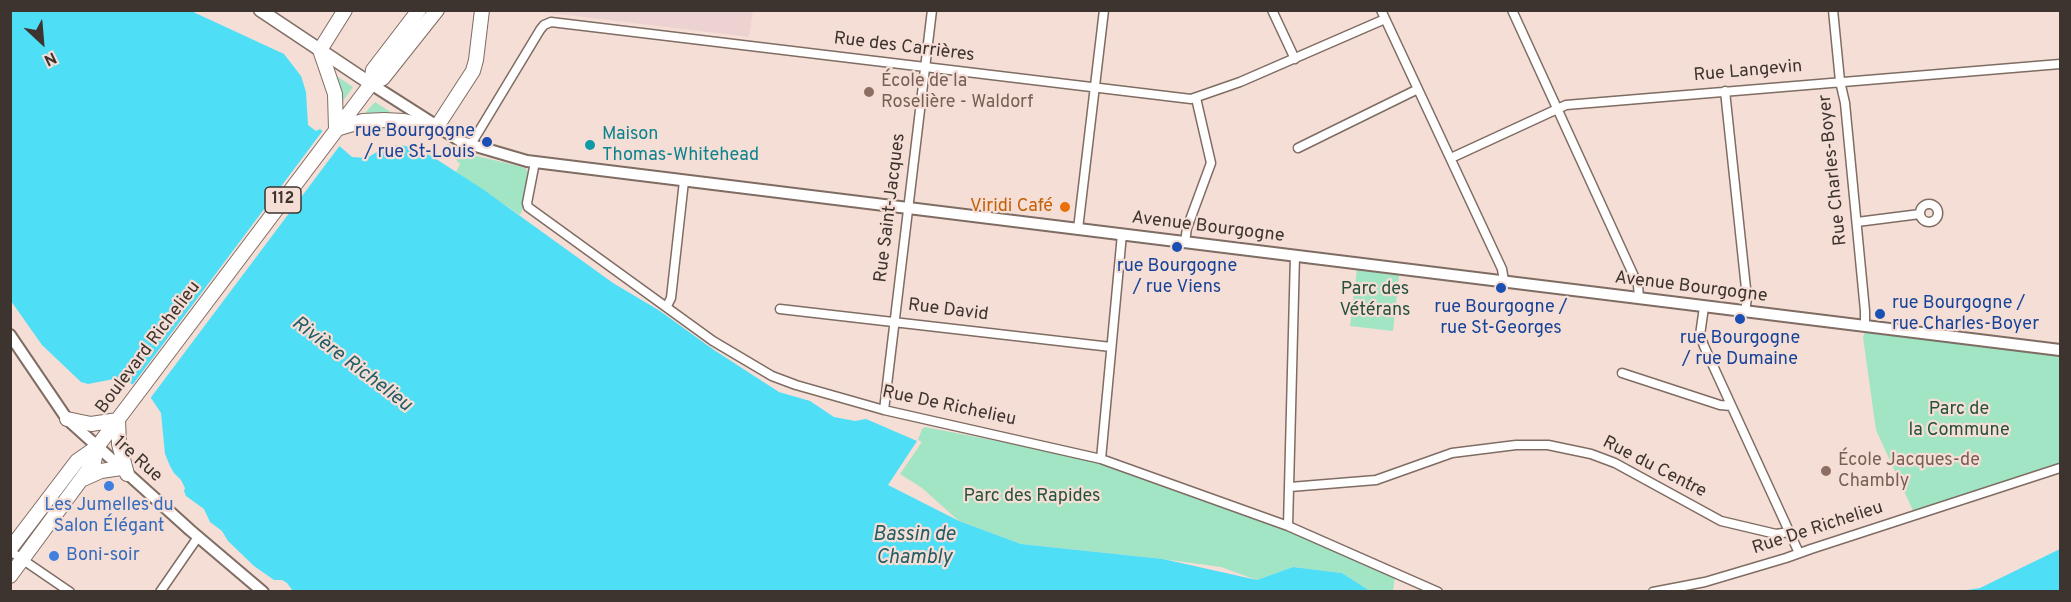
<!DOCTYPE html>
<meta charset="utf-8">
<style>
body{margin:0}
#map{position:relative;width:2071px;height:602px;overflow:hidden;background:#f5ded5;font-family:Overpass,sans-serif}
canvas{display:block}
.frame{position:absolute;inset:0;border:12px solid #3d3430;pointer-events:none}
.north{position:absolute;left:12px;top:12px;width:60px;height:60px;-webkit-text-stroke:4px #f5ded5;paint-order:stroke;rotate:154deg;font-size:16px;font-weight:700;line-height:24px;text-align:center;color:#3d3430}
.north::after{content:'';display:block;margin:auto;width:21px;height:27px;background:#3d3430;clip-path:polygon(50% 0,100% 100%,50% 72%,0 100%)}
</style>
<div id="map">
<canvas width="2071" height="602"></canvas>
<div class="frame"></div>
<div class="north">N</div>
</div>
<script>
const ctx = document.querySelector('canvas').getContext('2d');
ctx.lineJoin = 'round';
function fillPath(path, color) { ctx.fillStyle = color; ctx.fill(path, 'evenodd'); }
const toPath = rows => new Path2D(rows.map(r => 'M' + r).join(''));
function trace(path, color, width, dash) { ctx.strokeStyle = color; ctx.lineWidth = width; ctx.lineCap = dash ? 'butt' : 'round'; ctx.setLineDash(dash || []); ctx.stroke(path); }
function drawText(font, color, halo, rows, align = 'center') {
  ctx.font = font + ' Overpass,sans-serif'; ctx.lineWidth = 4.5; ctx.setLineDash([]); ctx.textBaseline = 'middle'; ctx.strokeStyle = halo; ctx.fillStyle = color; for (const [text, x, y, turn = 0] of rows) {
    ctx.save(); ctx.translate(x, y); ctx.rotate((+turn || 0) * Math.PI / 180); ctx.textAlign = isNaN(turn) ? turn : align; if (halo) ctx.strokeText(text, 0, 0); ctx.fillText(text, 0, 0); ctx.restore();
  }
}
fillPath(toPath([
 [534,11,753,11,749,37]
]), '#edd2d2');
fillPath(toPath([
 [335,75,353,87,341,104],
 [375,102,395,115,366,115,366,112],
 [447,144,477,156,526,168,528,174,522,203,523,208,520,215,456,172,460,164,446,149],
 [1357,269,1399,275,1393,331,1350,326],
 [1865,332,2060,356,2060,468,1915,515,1876,430,1863,337],
 [925,427,1064,454,1110,466,1293,533,1395,577,1393,591,1370,591,1342,573,1293,567,1257,580,1221,567,1163,559,1021,544,959,521,922,488,900,474,922,442,918,440,922,429]
]), '#a1e5c4');
fillPath(toPath([
 [10,11,191,11,284,54,301,76,306,92,308,125,316,131,320,129,352,157,367,158,385,147,401,145,414,148,433,157,484,190,613,283,660,311,714,350,779,392,810,401,834,417,855,421,866,419,917,441,888,485,959,521,1021,544,1163,559,1257,580,1293,567,1342,573,1370,591,293,591,287,583,282,580,274,580,254,566,228,541,222,531,210,522,204,509,186,496,184,491,185,488,181,480,174,473,170,466,165,454,161,413,151,398,132,384,119,378,88,384,81,382,42,345,11,301],
 [2060,549,2060,591,1961,591,1980,588]
]), '#4edef6');
fillPath(toPath([
 [324,129,345,146,341,144,149,400,131,387]
]), '#f5ded5');
const minor = toPath([
 [1272,10,1295,59],
 [1381,10,1502,269,1504,281],
 [1512,10,1638,285,1639,298],
 [1833,10,1840,81,1845,103,1865,311,1865,326],
 [1725,91,1747,298,1745,312],
 [470,146,540,30,544,25,551,22,1191,99,1240,82,1385,19],
 [1298,148,1418,89],
 [1451,158,1566,105,2060,64],
 [535,162,527,203,528,207,713,341,772,376,796,385,884,410,1101,459,1288,526,1438,592],
 '1920 213a9 9 0 1 1 18 0a9 9 0 1 1-18 0Z',
 [1857,222,1920,214],
 [1078,229,1104,10],
 [1185,242,1187,228,1211,163,1196,98],
 [667,306,671,298,684,181],
 [1704,307,1700,335,1704,346,1799,553],
 [780,309,1111,347],
 [1622,373,1720,405,1731,406],
 [884,410,932,10],
 [1101,459,1122,234],
 [1290,487,1376,480,1452,453,1516,445,1548,445,1591,454,1615,463,1721,521,1776,534,1789,532],
 [1288,526,1295,255],
 [10,551,70,592],
 [160,592,198,537],
 [1653,592,1705,582,1786,558,1811,549,2060,468]
]);
const tertiary = toPath([
 [371,84,462,142,527,161,2060,350],
 [10,335,67,419,190,530,263,592]
]);
const secondary = toPath([
 [260,10,371,84]
]);
const primary = toPath([
 [371,84,373,70,419,10],
 [336,129,363,121,384,120,404,121,436,128,473,71,476,60,482,10],
 [336,129,335,94,320,50,345,10],
 [67,419,91,424,118,420],
 [118,420,119,444,127,474],
 [83,479,101,471,121,468],
 [10,549,77,461,97,447,371,84,383,78,437,10],
 [10,576,94,462,97,447]
]);
trace(minor, '#7f6c63', 11);
trace(tertiary, '#7f6c63', 14);
trace(secondary, '#7f6c63', 15);
trace(primary, '#7f6c63', 16);
trace(minor, '#fff', 8);
trace(tertiary, '#fff', 10);
trace(secondary, '#fff', 12);
trace(primary, '#fff', 14);
for (const [x, y, r, color] of [
 [869,92,6,"#8d6e63"],
 [487,142,6,"#1a4fb4"],
 [590,145,6,"#0f9aa8"],
 [1065,207,6,"#e8710a"],
 [1177,247,6,"#1a4fb4"],
 [1501,288,6,"#1a4fb4"],
 [1880,314,6,"#1a4fb4"],
 [1740,319,6,"#1a4fb4"],
 [1826,471,6,"#8d6e63"],
 [109,486,6,"#3f7fe0"],
 [54,556,6,"#3f7fe0"]
]) { const dot = new Path2D(); dot.arc(x, y, r, 0, 2 * Math.PI); ctx.fillStyle = color; ctx.fill(dot); trace(dot, '#f5ded5', 2); }
for (const [x, y, w] of [
 [283,200,36]
]) { const box = new Path2D(); box.roundRect(x - w / 2, y - 13, w, 26, 4.5); ctx.fillStyle = '#f5ded5'; ctx.fill(box); trace(box, '#3d3430', 1.5); }
drawText('bold 16px', '#3d3430', null, [
 ["112",283,200]
]);
drawText('18px', '#3d3430', '#f5ded5', [
 ["Rue des Carrières",904,48,7],
 ["Rue Langevin",1748,72,-5],
 ["Rue Charles-Boyer",1834,170,-96],
 ["Rue Saint-Jacques",891,208,-83],
 ["Avenue Bourgogne",1208,228,7],
 ["Avenue Bourgogne",1691,288,7],
 ["Rue David",948,311,7],
 ["Boulevard Richelieu",149,348,-53],
 ["Rue De Richelieu",949,407,12],
 ["1re Rue",137,460,42],
 ["Rue du Centre",1654,468,27],
 ["Rue De Richelieu",1818,529,-18]
]);
drawText('18px', '#785e54', '#f5ded5', [
 ["École de la",881,82],
 ["Roselière - Waldorf",881,103],
 ["École Jacques-de",1838,461],
 ["Chambly",1838,482]
], 'left');
drawText('18px', '#164399', '#f5ded5', [
 ["rue Bourgogne",475,132,"right"],
 ["/ rue St-Louis",475,153,"right"],
 ["rue Bourgogne",1177,267],
 ["/ rue Viens",1177,288],
 ["rue Bourgogne /",1892,304,"left"],
 ["rue Charles-Boyer",1892,325,"left"],
 ["rue Bourgogne /",1501,308],
 ["rue St-Georges",1501,329],
 ["rue Bourgogne",1740,339],
 ["/ rue Dumaine",1740,360]
]);
drawText('18px', '#0d838f', '#f5ded5', [
 ["Maison",602,135],
 ["Thomas-Whitehead",602,156]
], 'left');
drawText('18px', '#c56008', '#f5ded5', [
 ["Viridi Café",1053,207]
], 'right');
drawText('18px', '#24523e', '#f5ded5', [
 ["Parc des",1375,290],
 ["Vétérans",1375,311],
 ["Parc de",1959,410],
 ["la Commune",1959,431],
 ["Parc des Rapides",1032,497]
]);
drawText('18px', '#366cbe', '#f5ded5', [
 ["Les Jumelles du",109,506],
 ["Salon Élégant",109,527],
 ["Boni-soir",66,556,"left"]
]);
drawText('italic 20px', '#235d67', '#f5ded5', [
 ["Rivière Richelieu",351,365,37],
 ["Bassin de",914,536],
 ["Chambly",914,559]
]);
</script>
